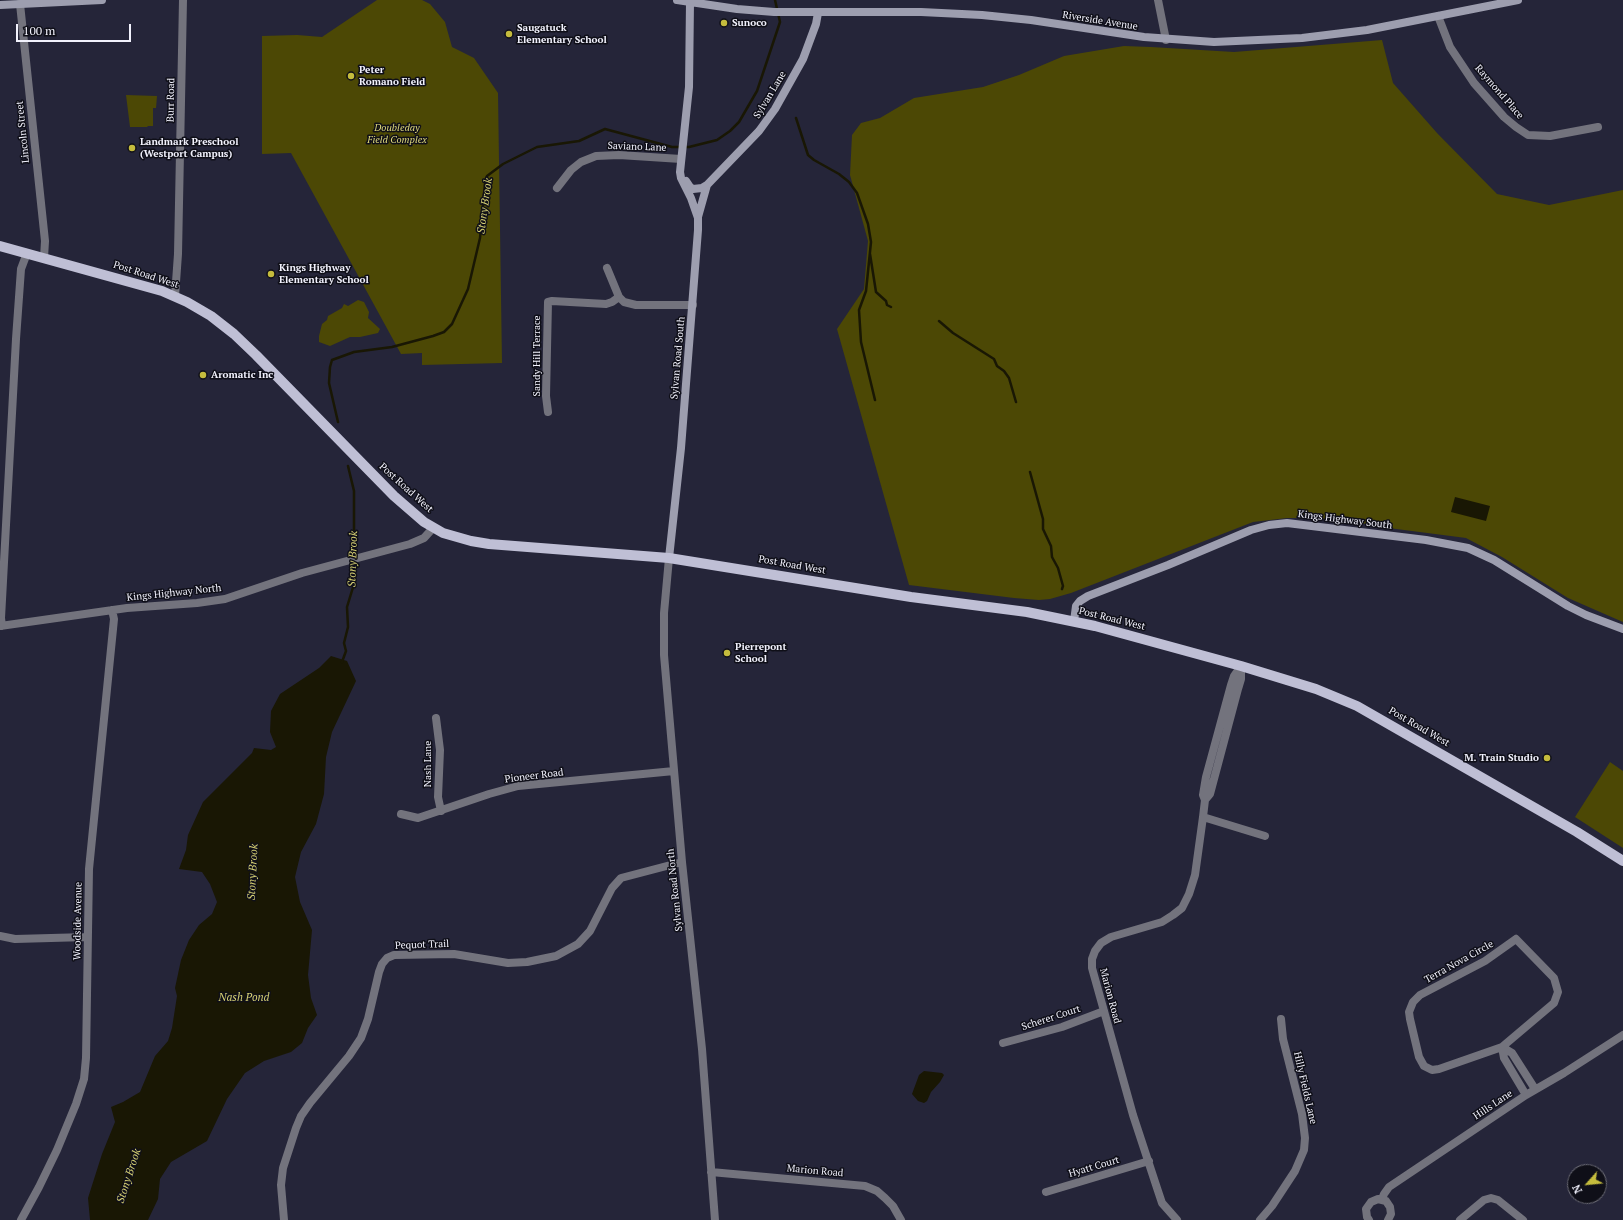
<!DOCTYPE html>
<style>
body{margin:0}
#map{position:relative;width:1623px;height:1220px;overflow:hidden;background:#252539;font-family:"PT Serif",serif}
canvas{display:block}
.north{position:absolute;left:1567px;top:1164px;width:40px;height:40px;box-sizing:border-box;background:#0f0f18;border:1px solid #6a6a74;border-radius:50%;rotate:243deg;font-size:11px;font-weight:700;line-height:16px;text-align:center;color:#f2f2fd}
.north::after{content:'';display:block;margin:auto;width:14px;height:18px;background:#c5bc3d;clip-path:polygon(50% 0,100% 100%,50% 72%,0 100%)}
.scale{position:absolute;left:16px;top:24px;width:115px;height:18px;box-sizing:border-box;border:2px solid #f2f2fd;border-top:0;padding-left:5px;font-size:12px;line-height:14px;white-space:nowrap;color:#f2f2fd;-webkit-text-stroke:3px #0f0f18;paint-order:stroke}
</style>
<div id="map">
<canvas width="1623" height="1220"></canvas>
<div class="north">N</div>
<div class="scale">100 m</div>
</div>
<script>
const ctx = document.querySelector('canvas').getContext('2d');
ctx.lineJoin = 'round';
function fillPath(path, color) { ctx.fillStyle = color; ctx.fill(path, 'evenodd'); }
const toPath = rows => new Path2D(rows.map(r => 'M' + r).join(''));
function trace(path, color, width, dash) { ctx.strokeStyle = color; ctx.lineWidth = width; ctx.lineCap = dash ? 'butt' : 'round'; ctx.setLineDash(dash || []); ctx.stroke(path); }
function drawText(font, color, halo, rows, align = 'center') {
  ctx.font = font + ' "PT Serif",serif'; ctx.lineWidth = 3; ctx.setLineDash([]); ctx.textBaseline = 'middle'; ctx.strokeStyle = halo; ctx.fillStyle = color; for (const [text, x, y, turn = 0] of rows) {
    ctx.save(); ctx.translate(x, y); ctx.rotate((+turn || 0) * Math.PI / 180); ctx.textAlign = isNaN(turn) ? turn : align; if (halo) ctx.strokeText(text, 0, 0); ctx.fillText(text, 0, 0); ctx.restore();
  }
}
fillPath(toPath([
 [377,0,422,0,430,4,445,22,452,47,474,58,498,93,502,363,422,365,422,353,401,354,291,153,262,154,262,36,297,35,322,37],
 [1382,40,1393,83,1437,133,1497,194,1549,205,1623,190,1623,622,1568,598,1502,557,1466,538,1381,527,1346,520,1314,518,1287,518,1253,522,1071,593,1050,599,1039,600,1014,598,909,585,837,329,864,289,868,241,850,175,852,135,861,123,880,118,914,98,983,87,1019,75,1064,56,1124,46,1151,47,1234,52],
 [126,95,157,96,156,108,153,108,153,126,148,126,147,127,130,127],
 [358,300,364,302,369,312,368,318,380,329,378,333,360,337,350,337,330,346,319,342,319,336,322,324,327,320,328,316,342,308,344,304,348,306],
 [1610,762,1623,771,1623,848,1575,817]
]), '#4c4805');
fillPath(toPath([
 [1455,497,1490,506,1486,521,1451,512],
 [331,656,347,661,356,681,332,732,326,757,324,794,316,824,301,852,295,877,300,902,312,930,308,975,311,998,317,1015,308,1028,302,1043,291,1052,264,1061,245,1073,227,1099,207,1141,171,1162,160,1179,158,1199,148,1220,90,1220,88,1198,102,1154,115,1122,111,1107,123,1102,140,1092,155,1056,168,1041,172,1028,177,996,175,988,181,960,189,940,199,925,212,914,217,902,210,884,202,872,179,869,186,850,188,835,203,802,252,753,254,748,271,750,276,747,270,732,271,711,280,694,319,668],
 [924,1071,942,1073,944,1075,940,1082,931,1092,927,1101,924,1103,918,1101,912,1094,919,1075]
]), '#191704');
trace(toPath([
 [796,118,808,155,814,160,839,174,849,182,857,193,868,224,871,242,866,291,859,310,861,342,875,400],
 [870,254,876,292,886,301,887,305,891,307],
 [939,321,953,333,994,359,997,366,1004,371,1009,378,1016,402],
 [338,422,329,383,330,367,332,360,354,352,392,347,433,336,444,332,452,324,468,289,480,238,485,183,487,176,503,164,537,147,579,141,605,129,672,147,689,147,717,140,730,131,739,122,757,91,780,22,775,0],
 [348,466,354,491,354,556],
 [1030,472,1043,519,1043,529,1051,546,1052,557,1058,568,1063,586,1062,589],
 [342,662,346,651,344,643,348,627,347,607,354,584,354,561]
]), '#191704', 2.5);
trace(toPath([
 [1158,0,1166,40],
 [20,4,45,241,44,258],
 [1438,16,1450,47,1474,83,1504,117,1516,127,1528,135,1550,136,1598,127],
 [557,188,571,170,581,162,596,156,619,155,681,159],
 [607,268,619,297,624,302,636,305,693,305],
 [175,296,178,254,183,0],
 [548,412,546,396,548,302,552,301,606,304,612,302,619,297],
 [669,558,664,613,664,655,682,862,702,1049,715,1220],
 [0,626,127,608,197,603,225,599,302,573,410,544,424,538,433,528],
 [2,626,1,618,16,339,21,269,27,253],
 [436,718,440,750,438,797,441,811],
 [401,814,418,818,489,794,518,786,674,771],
 [1203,817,1265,836],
 [0,936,15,939,87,937],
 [1516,939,1554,978,1558,992,1554,1003,1502,1047,1439,1069,1432,1070,1424,1066,1419,1057,1410,1019,1409,1012,1413,1002,1420,995,1485,961,1516,939],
 [1003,1043,1062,1027,1104,1011],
 [1526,1095,1504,1058,1502,1047,1512,1053,1535,1089],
 [711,1172,865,1186,877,1191,885,1198,893,1206,901,1220],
 [1046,1192,1149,1161],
 [1382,1199,1384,1194,1389,1187,1526,1095,1564,1073,1623,1035],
 [21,1220,39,1187,57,1150,76,1104,84,1079,86,1058,89,869,114,619,112,610],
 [284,1220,281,1185,283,1168,296,1128,301,1116,310,1103,349,1056,361,1038,368,1019,379,972,382,964,387,958,394,955,454,954,508,963,527,962,556,956,578,944,590,931,612,888,621,878,682,862],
 [1177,1220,1162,1203,1158,1191,1133,1115,1104,1011,1092,968,1092,959,1095,951,1101,943,1111,937,1162,922,1173,915,1182,908,1189,894,1195,875,1203,817,1205,800,1203,795,1206,777,1231,685,1234,676,1241,666,1241,679,1238,689,1210,794,1205,800],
 [1260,1220,1272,1206,1295,1171,1304,1150,1305,1138,1302,1114,1283,1039,1281,1019],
 [1369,1220,1367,1217,1366,1209,1371,1202,1378,1199,1386,1201,1390,1207,1391,1214,1388,1220],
 [1460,1220,1484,1200,1491,1198,1498,1200,1523,1220]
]), '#73737d', 8);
trace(toPath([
 [677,0,737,9,774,12,921,12,982,15,1031,20,1144,37,1214,42,1302,38,1367,30,1518,0],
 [0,5,102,0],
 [686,181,690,187,693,189,702,188,707,185],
 [698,217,707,185,759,131,775,109,803,59,816,24,818,13],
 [669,558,681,448,698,230,698,218,691,198,681,178,680,172,689,87,690,2],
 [1074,621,1076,606,1080,601,1088,596,1168,565,1251,530,1269,525,1287,523,1426,540,1468,548,1494,560,1568,606,1586,615,1623,629]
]), '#9d9eaf', 8);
trace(toPath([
 [0,246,162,291,187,302,211,316,234,334,256,355,394,496,424,522,443,533,471,541,489,544,669,558,911,597,1027,612,1095,626,1241,666,1316,689,1357,706,1577,832,1623,861]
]), '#bfbfd5', 10);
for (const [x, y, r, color] of [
 [724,23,4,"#c5bc3d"],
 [509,34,4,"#c5bc3d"],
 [351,76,4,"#c5bc3d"],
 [132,148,4,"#c5bc3d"],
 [271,274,4,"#c5bc3d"],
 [203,375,4,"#c5bc3d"],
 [727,653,4,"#c5bc3d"],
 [1547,758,4,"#c5bc3d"]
]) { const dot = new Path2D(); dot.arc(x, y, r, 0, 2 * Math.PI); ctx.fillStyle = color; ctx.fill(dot); trace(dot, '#0f0f18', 1.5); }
drawText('10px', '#f2f2fd', '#0f0f18', [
 ["Riverside Avenue",1100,21,9],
 ["Raymond Place",1499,92,49],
 ["Sylvan Lane",770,95,-59],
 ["Burr Road",171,100,-89],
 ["Lincoln Street",23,132,-96],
 ["Saviano Lane",637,147,2],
 ["Post Road West",146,275,18],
 ["Sandy Hill Terrace",537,356,-90],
 ["Sylvan Road South",678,358,-85],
 ["Post Road West",406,488,42],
 ["Kings Highway South",1345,520,7],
 ["Post Road West",792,565,10],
 ["Kings Highway North",174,593,-6],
 ["Post Road West",1112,619,14],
 ["Post Road West",1419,727,30],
 ["Nash Lane",428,764,-90],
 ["Pioneer Road",534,776,-7],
 ["Sylvan Road North",675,890,-96],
 ["Woodside Avenue",78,921,-89],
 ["Pequot Trail",422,945,-2],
 ["Terra Nova Circle",1459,962,-29],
 ["Marion Road",1110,996,75],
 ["Scherer Court",1051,1018,-18],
 ["Hilly Fields Lane",1305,1088,77],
 ["Hills Lane",1493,1105,-34],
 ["Hyatt Court",1094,1167,-16],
 ["Marion Road",815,1171,5]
]);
drawText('bold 10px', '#f2f2fd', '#0f0f18', [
 ["Sunoco",732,23],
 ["Saugatuck",517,28],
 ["Elementary School",517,40],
 ["Peter",359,70],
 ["Romano Field",359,82],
 ["Landmark Preschool",140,142],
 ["(Westport Campus)",140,154],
 ["Kings Highway",279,268],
 ["Elementary School",279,280],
 ["Aromatic Inc",211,375],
 ["Pierrepont",735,647],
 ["School",735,659],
 ["M. Train Studio",1539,758,"right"]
], 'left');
drawText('italic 10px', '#ded87c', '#0f0f18', [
 ["Doubleday",397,128],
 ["Field Complex",397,140]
]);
drawText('italic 11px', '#d6d073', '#0f0f18', [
 ["Stony Brook",485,206,-82],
 ["Stony Brook",353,559,-88],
 ["Stony Brook",253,872,-87],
 ["Nash Pond",244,998],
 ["Stony Brook",129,1176,-72]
]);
</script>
